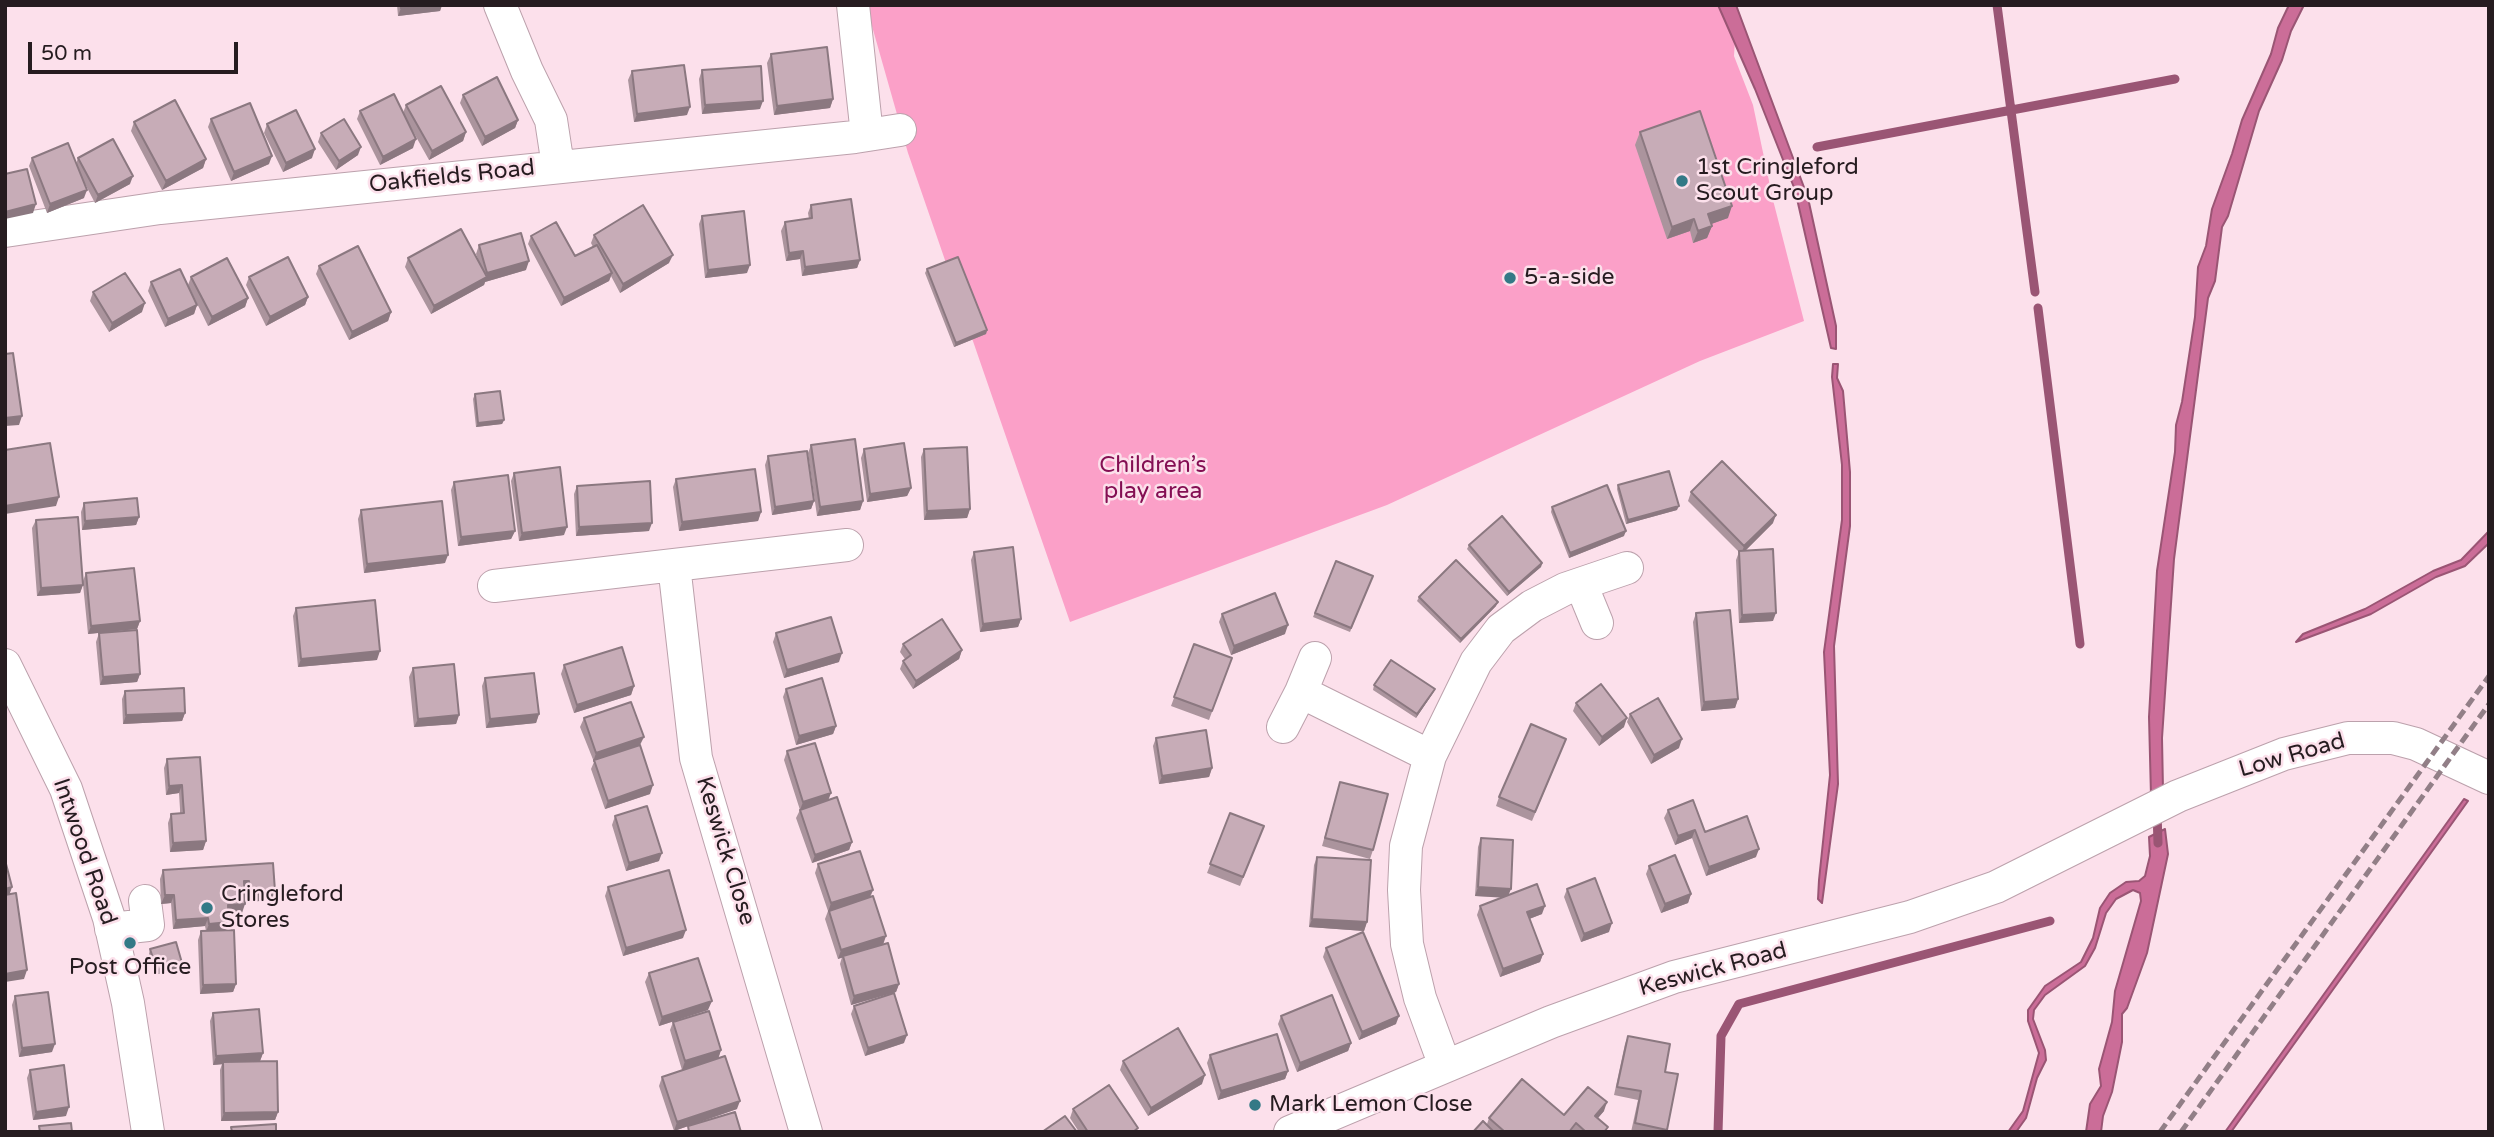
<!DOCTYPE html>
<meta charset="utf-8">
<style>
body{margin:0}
#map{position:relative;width:2494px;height:1137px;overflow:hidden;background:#fce0eb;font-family:"Varela Round",sans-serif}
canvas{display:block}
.frame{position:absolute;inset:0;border:7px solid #261c20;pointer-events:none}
.scale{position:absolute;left:28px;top:42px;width:210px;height:32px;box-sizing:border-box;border:4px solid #261c20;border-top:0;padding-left:9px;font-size:21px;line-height:24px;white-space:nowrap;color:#261c20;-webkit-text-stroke:5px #fce0eb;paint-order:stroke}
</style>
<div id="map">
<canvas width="2494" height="1137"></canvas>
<div class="frame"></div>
<div class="scale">50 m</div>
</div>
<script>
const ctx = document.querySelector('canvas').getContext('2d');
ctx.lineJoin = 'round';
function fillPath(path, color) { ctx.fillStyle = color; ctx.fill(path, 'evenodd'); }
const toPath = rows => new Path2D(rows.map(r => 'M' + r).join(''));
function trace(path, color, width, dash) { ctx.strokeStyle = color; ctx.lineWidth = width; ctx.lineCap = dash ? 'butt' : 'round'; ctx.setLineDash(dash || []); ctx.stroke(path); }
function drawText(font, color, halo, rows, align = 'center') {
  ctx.font = font + ' "Varela Round",sans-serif'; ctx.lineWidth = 5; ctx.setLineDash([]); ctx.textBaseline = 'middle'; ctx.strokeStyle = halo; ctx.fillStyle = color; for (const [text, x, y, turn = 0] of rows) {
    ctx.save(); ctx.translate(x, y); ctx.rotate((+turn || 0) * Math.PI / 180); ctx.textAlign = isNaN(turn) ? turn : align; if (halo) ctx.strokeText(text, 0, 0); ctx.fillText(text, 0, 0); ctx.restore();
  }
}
fillPath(toPath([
 [866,5,1737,5,1734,56,1753,105,1773,200,1804,321,1700,361,1387,505,1070,622,908,153]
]), '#fba0c8');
const water = toPath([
 [1718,5,1736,5,1808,198,1836,326,1836,349,1831,348,1795,190,1755,89,1718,5],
 [2289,5,2304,5,2291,31,2282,60,2259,111,2228,216,2222,227,2215,281,2208,298,2174,559,2162,738,2163,790,2151,796,2149,717,2157,571,2175,452,2176,425,2182,402,2195,317,2198,267,2206,246,2212,209,2232,154,2242,120,2271,54,2278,28,2289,5],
 [1833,364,1838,364,1837,378,1843,391,1850,472,1850,526,1834,646,1838,784,1822,903,1818,899,1819,880,1830,775,1824,652,1842,520,1842,465,1832,377,1833,364],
 [2489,531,2489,543,2465,566,2436,577,2371,614,2296,642,2303,634,2365,609,2433,571,2461,560,2489,531],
 [2464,799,2468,801,2231,1132,2225,1132,2464,799],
 [2165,829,2168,854,2147,953,2127,1008,2122,1014,2122,1042,2112,1092,2103,1116,2101,1132,2086,1132,2090,1104,2101,1086,2099,1069,2112,1022,2115,991,2141,901,2140,893,2133,890,2116,899,2106,913,2095,948,2085,966,2045,995,2034,1010,2033,1019,2045,1050,2046,1060,2037,1078,2026,1118,2016,1132,2008,1132,2023,1111,2039,1053,2028,1021,2028,1010,2045,986,2081,962,2093,938,2100,908,2110,893,2126,882,2139,881,2145,876,2150,856,2149,837,2165,829]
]);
fillPath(water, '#cb6d98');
trace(water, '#9a5574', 2);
trace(toPath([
 [1997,5,2035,292],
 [1817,147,2175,79],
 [2038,308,2080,644],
 [2157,812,2158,843],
 [1718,1132,1721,1036,1739,1004,2050,921]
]), '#9a5574', 9);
const minor = toPath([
 [500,5,527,71,551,120,558,166],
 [853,5,867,135],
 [5,231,160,208,855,137,900,130],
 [1581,584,1597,623],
 [494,586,674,565],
 [1315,658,1301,692,1430,756],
 [5,665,66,789,109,918,128,1003,148,1132],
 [1283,727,1301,692],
 [111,929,148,925,145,901],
 [1445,1066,1420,998,1407,944,1404,890,1406,846,1430,756,1476,662,1501,629,1532,606,1565,589,1627,568],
 [806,1132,696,758,674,565,847,545],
 [1290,1132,1551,1022,1674,977,1910,917,1996,887,2178,796,2284,754,2348,738,2393,738,2416,744,2489,778]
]);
trace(minor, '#bca1ac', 34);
trace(minor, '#fff', 32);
trace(toPath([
 [2160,1132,2489,676],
 [2181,1132,2489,704]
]), '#927f87', 5, [10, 5]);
fillPath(toPath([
 [397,5,442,5,440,11,398,16],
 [771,54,833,99,830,108,774,115,767,63],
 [702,70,760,109,702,114,699,79],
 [632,71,687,115,634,122,628,80],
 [463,95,518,120,515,128,482,146,460,103],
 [406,105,466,132,463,141,429,160,405,117,413,148,380,165,357,119,360,111,403,113],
 [211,119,269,164,231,181,208,127],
 [134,122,206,159,203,168,162,190,131,131],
 [267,124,312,158,283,172,264,133],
 [1640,132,1728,218,1711,224,1712,226,1707,238,1693,243,1690,231,1667,239,1635,145],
 [321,133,358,155,336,170,318,142],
 [32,158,76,164,78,158,130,184,95,203,84,182,84,198,47,213,29,166],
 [811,205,860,260,857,268,802,276,800,259,786,261,781,231,785,222,809,219,808,213],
 [702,216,747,273,705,278,699,224],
 [594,235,669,263,620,293,611,276,609,281,561,306,528,244,531,236,575,256,593,247,591,243],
 [479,245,526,270,485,282,484,285,431,314,405,267,408,258,479,262,476,254],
 [319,266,391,312,388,321,349,340,316,274],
 [927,269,987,330,986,334,954,347,925,273],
 [191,277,248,298,245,307,208,326,188,285],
 [249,277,308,297,305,305,266,326,246,285],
 [151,282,197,305,194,314,165,327,148,291],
 [93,292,142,312,109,332,90,301],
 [475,394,504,420,502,424,476,427,473,399],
 [811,445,863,501,860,510,817,516,808,453],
 [864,449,911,488,907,496,867,502,861,458],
 [924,449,970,509,967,518,924,520,921,457],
 [768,456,814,501,811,509,772,515,765,465],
 [514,473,564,535,519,541,511,481],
 [676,479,761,512,758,521,679,531,673,487],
 [454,482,515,531,511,539,458,546,451,490],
 [1618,485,1677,510,1626,524,1617,489],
 [577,486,649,531,576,536,574,494],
 [1691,492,1773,523,1745,551,1773,621,1739,623,1736,560,1739,552,1688,501],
 [84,503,139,517,136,525,82,530,81,512],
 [1552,507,1624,536,1569,558,1551,512],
 [361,510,445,563,364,573,358,519],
 [36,520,83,581,86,573,140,621,137,629,88,634,83,584,80,593,37,596,32,528],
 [1469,545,1542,563,1541,567,1507,596,1467,549],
 [974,552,1021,619,1018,627,980,632,971,560],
 [1336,561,1373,576,1350,632,1313,617],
 [1419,597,1496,606,1460,643,1417,601],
 [296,608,377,660,298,667,293,616],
 [1696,613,1738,699,1735,708,1701,711,1693,622],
 [1222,614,1285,634,1231,655,1219,622],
 [99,633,140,674,137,682,100,685,96,642],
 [776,633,839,662,784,678,773,642],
 [903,644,962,650,959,659,913,689,900,669,903,661,905,659,900,652],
 [1194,644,1232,658,1209,720,1171,706],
 [564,665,634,686,631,695,574,713,561,674],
 [413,668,459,715,456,724,414,727,409,677],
 [485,678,539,714,536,723,486,728,482,686],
 [1374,685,1433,693,1416,718,1373,690],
 [786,689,836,726,833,734,796,745,783,697],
 [125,691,185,713,182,721,123,724,122,699],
 [1576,703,1624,727,1599,746,1573,711],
 [1630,714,1679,748,1651,764,1627,722],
 [584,718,640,745,650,794,605,809,591,769,594,762,580,727],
 [1156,738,1212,768,1209,777,1159,784,1153,746],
 [1563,747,1532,821,1496,806,1499,797],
 [787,751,828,800,852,842,849,850,812,863,796,818,800,810,784,760],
 [200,757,206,841,203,850,170,852,168,823,171,814,180,814,180,809,179,793,166,795,164,768,167,759],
 [1340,782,1373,850,1370,859,1322,846],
 [1668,810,1705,832,1756,857,1706,876,1692,838,1675,845,1664,818],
 [1230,813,1264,826,1240,886,1207,873],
 [615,816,659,861,626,871,612,825],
 [1481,838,1511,889,1508,895,1542,914,1529,919,1543,954,1540,962,1500,977,1477,915,1480,906,1503,897,1475,896,1478,847],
 [1317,857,1367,922,1364,931,1309,927,1314,865],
 [273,863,272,900,247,902,246,890,244,890,242,913,228,913,229,922,226,930,236,984,233,992,200,994,198,940,201,931,206,931,205,926,173,929,171,903,161,904,160,879,163,870],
 [818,864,873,890,870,898,883,945,899,984,896,992,851,1005,840,964,842,957,838,959,825,919,828,911,815,873],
 [1649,866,1691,894,1688,903,1661,913,1646,874],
 [608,887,683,938,623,956,605,896],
 [1567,889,1609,932,1581,942,1564,897],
 [1326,948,1396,1024,1359,1040,1323,957],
 [150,949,181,967,155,975,149,954],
 [649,973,708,1010,659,1026,645,982],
 [15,996,52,1052,19,1057,12,1005],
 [854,1006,904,1043,865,1056,851,1014],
 [213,1013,263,1053,260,1061,278,1112,275,1120,221,1121,220,1070,222,1064,213,1065,210,1021],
 [1281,1016,1351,1043,1348,1051,1297,1072,1278,1024],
 [673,1022,721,1050,718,1059,737,1109,674,1131,659,1086,662,1077,706,1062,682,1070,670,1030],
 [1628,1036,1665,1072,1678,1074,1666,1132,1631,1132,1638,1100,1614,1095,1625,1044],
 [1210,1055,1288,1071,1285,1079,1218,1100,1207,1063],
 [1123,1061,1202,1084,1148,1116,1120,1070],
 [30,1070,66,1116,33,1120,27,1078],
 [1073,1109,1137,1132,1079,1132,1070,1118],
 [1604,1111,1597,1119,1606,1132,1473,1132,1487,1124,1489,1118,1564,1115]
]), '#ab949d');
fillPath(toPath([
 [421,5,442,5,440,11,398,16,401,8],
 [833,99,830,108,774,115,777,106],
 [763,101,760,109,702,114,705,105],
 [690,107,687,115,634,122,637,114],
 [518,120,515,128,482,146,485,137],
 [466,132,463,141,429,160,432,151],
 [416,139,413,148,380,165,383,157],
 [361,147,358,155,336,170,339,161],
 [315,149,312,158,283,172,286,163],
 [272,156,269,164,231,181,234,172],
 [206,159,203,168,162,190,166,181],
 [133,176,130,184,95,203,98,195],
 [87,190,84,198,47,213,50,204],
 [36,204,33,213,5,219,5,212],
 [1732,206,1728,218,1703,227,1708,214],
 [1694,219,1690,231,1667,239,1672,227],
 [1712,226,1707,238,1693,243,1698,231],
 [803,251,800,259,786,261,789,253],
 [673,255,669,263,620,293,623,284],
 [860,260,857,268,802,276,805,267],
 [529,261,526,270,485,282,484,285,431,314,434,306,486,277,487,273],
 [750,265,747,273,705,278,708,270],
 [612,273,609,281,561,306,564,298],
 [308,297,305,305,266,326,270,317],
 [248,298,245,307,208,326,212,317],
 [145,303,142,312,109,332,112,323],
 [197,305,194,314,165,327,168,319],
 [391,312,388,321,349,340,352,332],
 [987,330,986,334,954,347,956,343],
 [22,416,19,425,5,426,5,418],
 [504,420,502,424,476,427,478,423],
 [911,488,907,496,867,502,870,494],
 [59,497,56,506,5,514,5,506],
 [814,501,811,509,772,515,775,507],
 [863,501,860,510,817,516,820,507],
 [1679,506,1677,510,1626,524,1628,520],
 [970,509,967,518,924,520,927,511],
 [761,512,758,521,679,531,682,522],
 [1776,515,1773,523,1741,555,1744,546],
 [139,517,136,525,82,530,85,521],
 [652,523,649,531,576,536,579,527],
 [567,527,564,535,519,541,522,533],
 [515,531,511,539,458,546,461,537],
 [1626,531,1624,536,1569,558,1570,553],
 [448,555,445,563,364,573,367,564],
 [1542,563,1541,567,1507,596,1509,592],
 [83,585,80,593,37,596,41,588],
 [1498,602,1496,606,1460,643,1461,639],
 [1776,613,1773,621,1739,623,1742,615],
 [1021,619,1018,627,980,632,983,624],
 [140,621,137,629,88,634,91,626],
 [1288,625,1285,634,1231,655,1234,646],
 [962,650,959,659,913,689,916,681],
 [380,651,377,660,298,667,301,659],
 [842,653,839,662,784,678,787,670],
 [140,674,137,682,100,685,103,677],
 [634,686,631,695,574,713,577,705],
 [1435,689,1433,693,1416,718,1417,714],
 [1738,699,1735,708,1701,711,1704,702],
 [185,713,182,721,123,724,126,715],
 [539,714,536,723,486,728,490,719],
 [459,715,456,724,414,727,418,719],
 [1627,718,1624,727,1599,746,1602,737],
 [836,726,833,734,796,745,799,736],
 [644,737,640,745,593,762,596,753],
 [1682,739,1679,748,1651,764,1654,755],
 [1212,768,1209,777,1159,784,1162,776],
 [182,785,179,793,166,795,169,786],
 [653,785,650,794,605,809,608,801],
 [831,793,828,801,800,810,803,802],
 [1695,830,1692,838,1675,845,1678,836],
 [206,841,203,850,170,852,173,843],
 [852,842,849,850,812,863,815,855],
 [1759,849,1756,857,1706,876,1709,867],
 [662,853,659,861,626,871,629,863],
 [244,881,249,881,246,890,241,890],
 [12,887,9,896,5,897,5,889],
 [1478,887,1511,889,1507,898,1475,896],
 [873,890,869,898,828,912,831,903],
 [275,891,272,900,247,902,250,893],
 [1691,894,1688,903,1661,913,1665,904],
 [165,895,174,895,171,903,161,904],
 [245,904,242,913,225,914,228,905],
 [1545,906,1542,914,1524,921,1527,912],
 [208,918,205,926,173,929,176,920],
 [1312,919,1367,922,1364,931,1309,927],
 [229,922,226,930,206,932,209,924],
 [1612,923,1609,932,1581,942,1584,934],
 [686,930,683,938,623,956,626,948],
 [886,936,883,945,838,959,841,950],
 [1543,954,1540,962,1500,977,1503,969],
 [182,963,181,967,155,975,157,970],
 [27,970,24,979,5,982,5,974],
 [236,984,233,992,200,994,203,985],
 [899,984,896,992,851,1005,854,996],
 [712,1001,708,1010,659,1026,662,1017],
 [1399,1016,1396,1024,1359,1040,1362,1032],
 [907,1035,904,1043,865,1056,868,1048],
 [1351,1043,1348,1051,1297,1072,1300,1063],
 [55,1044,52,1052,19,1057,22,1048],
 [721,1050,718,1059,682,1070,685,1061],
 [263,1053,260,1061,213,1065,216,1056],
 [1288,1071,1285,1079,1218,1100,1221,1091],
 [1205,1075,1202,1084,1148,1116,1151,1108],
 [740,1101,737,1109,674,1131,677,1122],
 [1607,1102,1604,1111,1592,1125,1595,1116],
 [69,1107,66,1116,33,1120,36,1112],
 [278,1112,275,1120,221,1121,224,1113]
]), '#8b7880');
const building = toPath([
 [401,5,421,5,401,8,401,5],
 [827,47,833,99,777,106,771,54,827,47],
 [684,65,690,107,637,114,632,71,684,65],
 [761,66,763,101,705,105,702,70,761,66],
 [497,77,518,120,485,137,463,95,497,77],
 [441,86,466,132,432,151,406,105,441,86],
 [394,94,416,139,383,157,360,111,394,94],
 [175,100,206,159,166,181,134,122,175,100],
 [250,103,272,156,234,172,211,119,250,103],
 [296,110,315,149,286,163,267,124,296,110],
 [1700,111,1732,206,1708,214,1712,226,1698,231,1694,219,1672,227,1640,132,1700,111],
 [344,119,361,147,339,161,321,133,344,119],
 [113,139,133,176,98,195,78,158,113,139],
 [68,143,87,190,50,204,32,158,68,143],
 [27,169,36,204,5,212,5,174,27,169],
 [851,199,860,260,805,267,803,251,789,253,785,222,812,218,811,205,851,199],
 [643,205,673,255,623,284,594,235,643,205],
 [744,211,750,265,708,270,702,216,744,211],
 [556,222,575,256,597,245,612,273,564,298,531,236,556,222],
 [461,229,487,277,434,306,408,258,461,229],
 [521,233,529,261,487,273,479,245,521,233],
 [358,246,391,312,352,332,319,266,358,246],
 [288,257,308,297,270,317,249,277,288,257],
 [958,257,987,330,956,343,927,269,958,257],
 [227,258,248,298,212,317,191,277,227,258],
 [180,269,197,305,168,319,151,282,180,269],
 [125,273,145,303,112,323,93,292,125,273],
 [13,353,22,416,5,418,5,354,13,353],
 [500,391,504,420,478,423,475,394,500,391],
 [855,439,863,501,820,507,811,445,855,439],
 [50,443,59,497,5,506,5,450,50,443],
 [904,443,911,488,870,494,864,449,904,443],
 [967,447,970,509,927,511,924,449,967,447],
 [807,451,814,501,775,507,768,456,807,451],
 [1722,461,1776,515,1744,546,1691,492,1722,461],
 [560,467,567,527,522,533,514,473,560,467],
 [755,469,761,512,682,522,676,479,755,469],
 [1669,471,1679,506,1628,520,1618,485,1669,471],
 [508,475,515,531,461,537,454,482,508,475],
 [650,481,652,523,579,527,577,486,650,481],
 [1607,485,1626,531,1570,553,1552,507,1607,485],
 [137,498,139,517,85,521,84,503,137,498],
 [442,501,448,555,367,564,361,510,442,501],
 [1502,516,1542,563,1509,592,1469,545,1502,516],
 [78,517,83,585,41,588,36,520,78,517],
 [1013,547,1021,619,983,624,974,552,1013,547],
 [1773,549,1776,613,1742,615,1739,551,1773,549],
 [1456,560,1498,602,1461,639,1419,597,1456,560],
 [1336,561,1373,576,1351,628,1315,613,1336,561],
 [134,568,140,621,91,626,86,573,134,568],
 [1275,593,1288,625,1234,646,1222,614,1275,593],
 [375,600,380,651,301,659,296,608,375,600],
 [1730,610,1738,699,1704,702,1696,613,1730,610],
 [831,617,842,653,787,670,776,633,831,617],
 [942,619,962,650,916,681,903,661,911,655,903,644,942,619],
 [137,630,140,674,103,677,99,633,137,630],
 [1194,644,1232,658,1212,711,1174,697,1194,644],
 [622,647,634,686,577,705,564,665,622,647],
 [1391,660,1435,689,1417,714,1374,685,1391,660],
 [454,664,459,715,418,719,413,668,454,664],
 [534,673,539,714,490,719,485,678,534,673],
 [822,678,836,726,799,736,786,689,822,678],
 [1601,684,1627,718,1602,737,1576,703,1601,684],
 [184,688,185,713,126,715,125,691,184,688],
 [1658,698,1682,739,1654,755,1630,714,1658,698],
 [631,702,644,737,596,753,584,718,631,702],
 [1531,724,1566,739,1535,812,1499,797,1531,724],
 [1206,730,1212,768,1162,776,1156,738,1206,730],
 [815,743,831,793,803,802,787,751,815,743],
 [640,745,653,785,608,801,594,760,640,745],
 [200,757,206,841,173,843,171,814,184,813,183,801,182,785,169,786,167,759,200,757],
 [1340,782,1388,794,1373,850,1325,838,1340,782],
 [837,797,852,842,815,855,800,810,837,797],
 [1693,800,1705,832,1747,816,1759,849,1709,867,1695,830,1678,836,1668,810,1693,800],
 [647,806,662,853,629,863,615,816,647,806],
 [1230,813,1264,826,1243,877,1210,864,1230,813],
 [1481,838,1513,840,1511,889,1478,887,1481,838],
 [860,851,873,890,831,903,818,864,860,851],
 [1675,855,1691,894,1665,904,1649,866,1675,855],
 [1317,857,1371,860,1367,922,1312,919,1317,857],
 [5,860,12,887,5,889,5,860],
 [273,863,275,891,250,893,249,881,244,881,245,904,228,905,229,922,209,924,208,918,176,920,174,895,165,895,163,870,273,863],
 [669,870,686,930,626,948,608,887,669,870],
 [1595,878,1612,923,1584,934,1567,889,1595,878],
 [1537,884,1545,906,1527,912,1543,954,1503,969,1480,906,1537,884],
 [16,893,27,970,5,974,5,895,16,893],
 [873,896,886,936,841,950,829,911,873,896],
 [234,930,236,984,203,985,201,931,234,930],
 [1363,932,1399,1016,1362,1032,1326,948,1363,932],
 [176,942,182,963,157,970,150,949,176,942],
 [888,943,899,984,854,996,843,956,888,943],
 [698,958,712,1001,662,1017,649,973,698,958],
 [48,992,55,1044,22,1048,15,996,48,992],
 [894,993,907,1035,868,1048,854,1006,894,993],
 [1332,995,1351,1043,1300,1063,1281,1016,1332,995],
 [259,1009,263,1053,216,1056,213,1013,259,1009],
 [709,1011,721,1050,685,1061,673,1022,709,1011],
 [1178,1028,1205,1075,1151,1108,1123,1061,1178,1028],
 [1277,1034,1288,1071,1221,1091,1210,1055,1277,1034],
 [1628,1036,1670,1044,1665,1072,1678,1074,1667,1130,1635,1123,1641,1091,1617,1087,1628,1036],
 [725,1056,740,1101,677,1122,662,1077,725,1056],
 [277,1061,278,1112,224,1113,223,1062,277,1061],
 [64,1065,69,1107,36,1112,30,1070,64,1065],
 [1522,1079,1564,1115,1588,1087,1607,1102,1595,1116,1608,1127,1604,1132,1586,1132,1576,1123,1569,1132,1505,1132,1489,1118,1522,1079],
 [1109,1085,1138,1128,1133,1132,1088,1132,1073,1109,1109,1085],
 [735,1112,741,1132,689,1132,688,1126,735,1112],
 [1065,1116,1077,1132,1042,1132,1065,1116],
 [1483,1121,1494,1132,1473,1132,1483,1121],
 [71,1123,72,1132,40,1132,39,1126,71,1123],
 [276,1124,276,1132,232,1132,231,1127,276,1124]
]);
fillPath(building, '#c7acb7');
trace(building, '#8b7880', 2);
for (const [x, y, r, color] of [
 [1682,181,7,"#337986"],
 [1510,278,7,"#337986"],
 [207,908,7,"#337986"],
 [130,943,7,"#337986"],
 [1255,1105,7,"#337986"]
]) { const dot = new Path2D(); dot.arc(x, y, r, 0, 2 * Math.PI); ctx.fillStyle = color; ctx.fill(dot); trace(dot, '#fce0eb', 2.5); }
drawText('23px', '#261c20', '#fce0eb', [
 ["1st Cringleford",1696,168],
 ["Scout Group",1696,194],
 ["5-a-side",1524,278],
 ["Cringleford",221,895],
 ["Stores",221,921],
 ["Post Office",130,968,"center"],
 ["Mark Lemon Close",1269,1105]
], 'left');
drawText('23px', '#261c20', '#fce0eb', [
 ["Oakfields Road",452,177,-6],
 ["Low Road",2292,756,-16],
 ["Keswick Close",725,851,73],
 ["Intwood Road",84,852,71],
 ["Keswick Road",1713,970,-15]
]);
drawText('23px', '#840e53', '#fce0eb', [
 ["Children’s",1153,466],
 ["play area",1153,492]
]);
</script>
